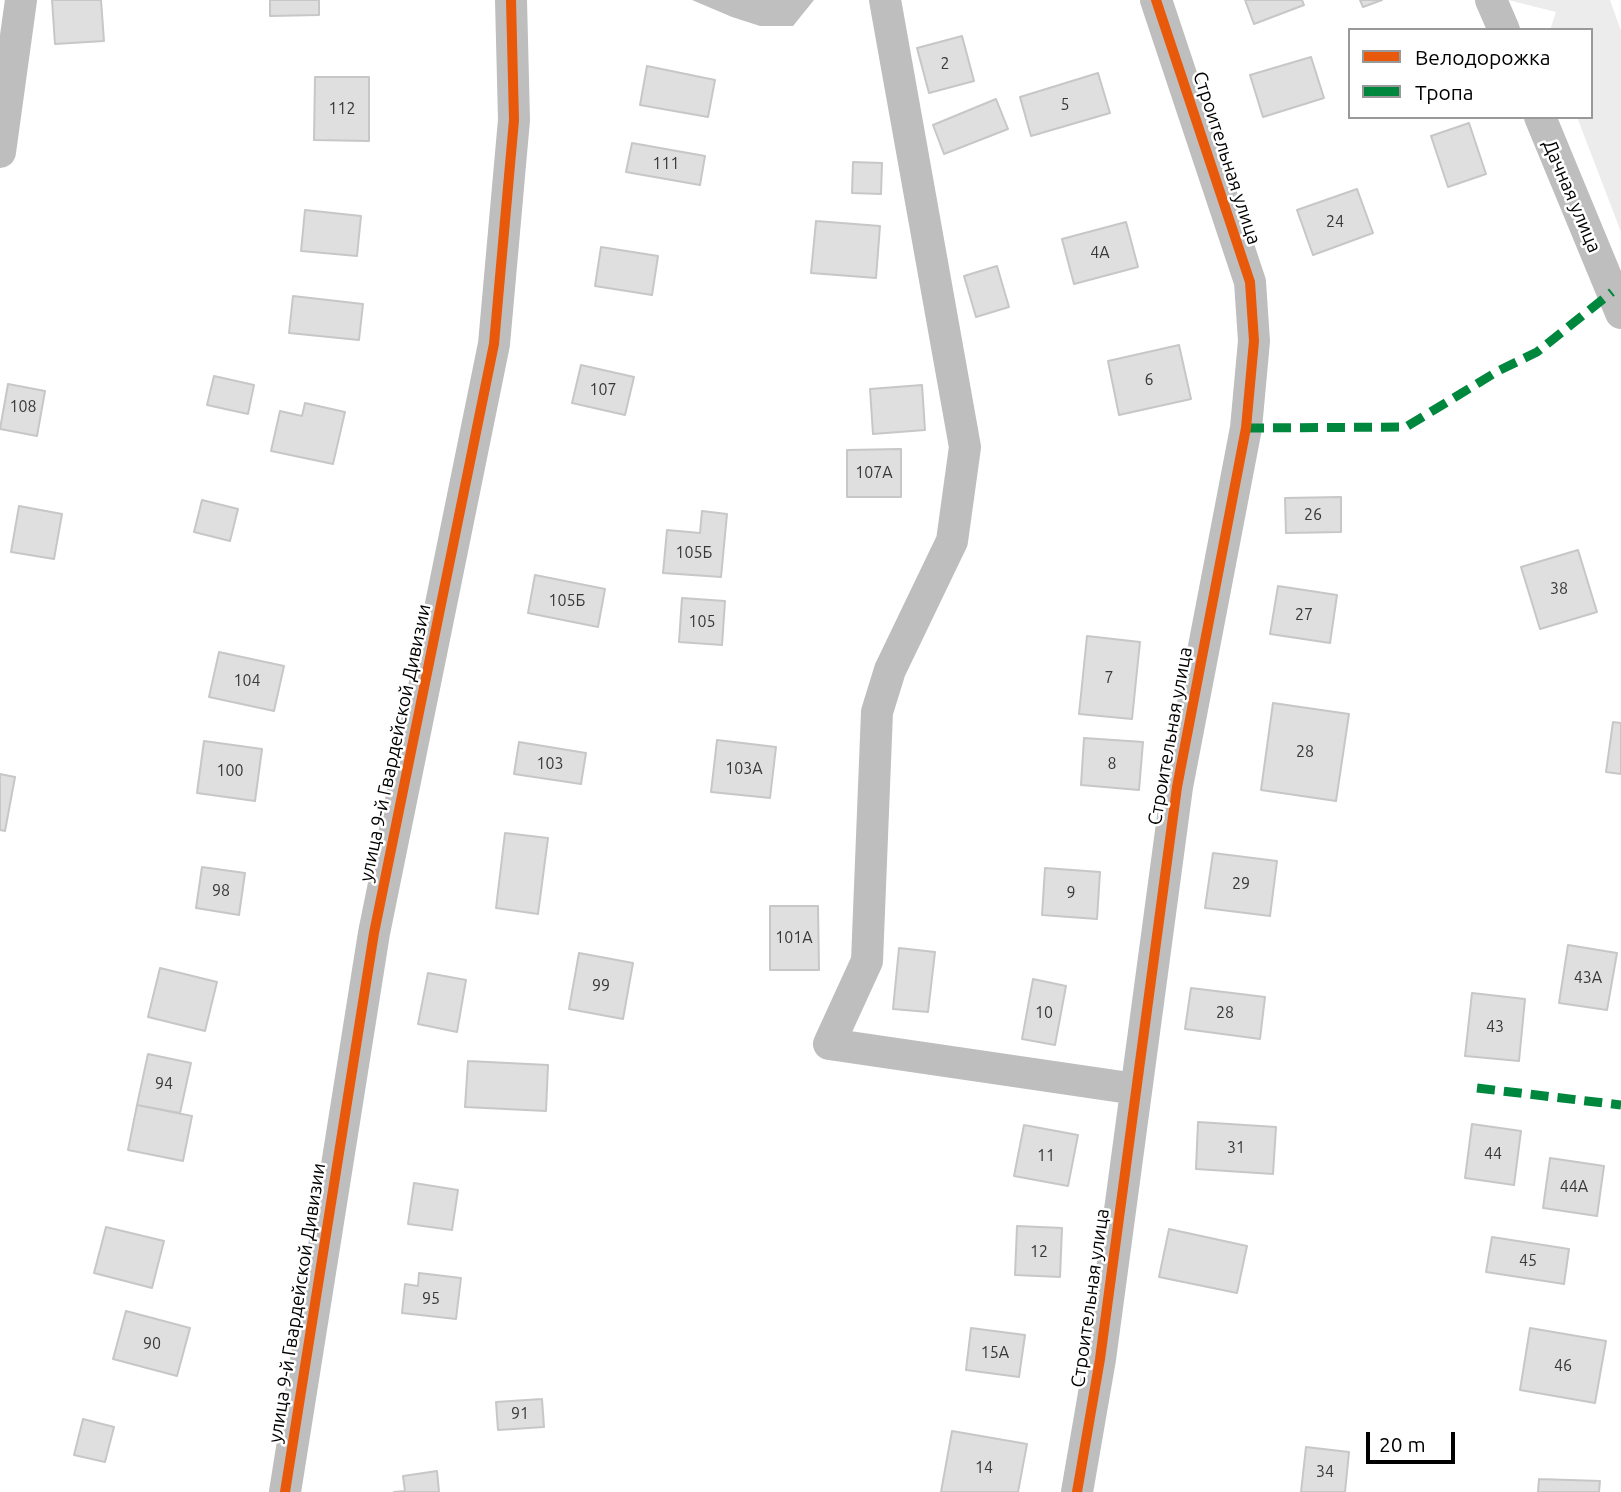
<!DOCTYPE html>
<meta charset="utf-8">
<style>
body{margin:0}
#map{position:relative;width:1621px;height:1492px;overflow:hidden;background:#fff;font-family:Ubuntu,sans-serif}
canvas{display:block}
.legend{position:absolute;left:1348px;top:28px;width:245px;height:91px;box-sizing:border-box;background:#fff;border:2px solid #999;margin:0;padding:9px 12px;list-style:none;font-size:21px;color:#000}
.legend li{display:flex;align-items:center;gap:14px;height:35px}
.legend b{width:35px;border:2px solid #999}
.scale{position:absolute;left:1366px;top:1432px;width:89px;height:32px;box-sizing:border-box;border:4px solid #000;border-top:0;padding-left:9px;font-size:21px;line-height:24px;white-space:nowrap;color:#000;-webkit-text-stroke:5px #fff;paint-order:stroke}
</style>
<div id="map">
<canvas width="1621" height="1492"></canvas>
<ul class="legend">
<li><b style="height:9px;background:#e8590c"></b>Велодорожка</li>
<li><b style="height:9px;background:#00873e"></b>Тропа</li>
</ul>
<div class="scale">20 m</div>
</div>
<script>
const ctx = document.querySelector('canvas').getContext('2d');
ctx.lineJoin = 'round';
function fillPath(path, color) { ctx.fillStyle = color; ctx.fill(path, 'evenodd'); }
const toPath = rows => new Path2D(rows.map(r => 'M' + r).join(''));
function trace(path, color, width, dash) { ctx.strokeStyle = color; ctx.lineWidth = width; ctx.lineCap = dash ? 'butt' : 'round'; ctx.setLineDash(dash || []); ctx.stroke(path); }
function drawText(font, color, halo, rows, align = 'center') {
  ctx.font = font + ' Ubuntu,sans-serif'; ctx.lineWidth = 5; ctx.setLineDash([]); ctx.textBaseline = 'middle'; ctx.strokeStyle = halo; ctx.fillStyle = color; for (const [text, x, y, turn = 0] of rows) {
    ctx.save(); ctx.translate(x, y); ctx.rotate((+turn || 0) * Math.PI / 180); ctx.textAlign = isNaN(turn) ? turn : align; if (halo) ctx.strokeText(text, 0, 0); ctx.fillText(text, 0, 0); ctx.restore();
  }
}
fillPath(toPath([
 [1508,0,1610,0,1621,31,1621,232,1577,117,1591,117,1591,30,1550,30,1556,12]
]), '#ececec');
fillPath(toPath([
 [692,0,814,0,793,26,760,26,732,17]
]), '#bfbfbf');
const building = toPath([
 [52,0,101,0,104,41,55,44,52,0],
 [270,0,319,0,319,15,270,16,270,0],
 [1245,0,1302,0,1304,5,1254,24,1245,0],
 [1360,0,1382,0,1363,7,1360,0],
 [962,36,974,81,929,93,917,48,962,36],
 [1311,57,1324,98,1263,117,1250,75,1311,57],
 [647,66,715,80,708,117,640,105,647,66],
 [1098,73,1110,113,1031,136,1020,97,1098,73],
 [315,77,369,77,369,141,314,140,315,77],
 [996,99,1008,129,944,154,933,125,996,99],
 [1469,123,1486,174,1448,187,1431,136,1469,123],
 [632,143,705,156,700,185,626,172,632,143],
 [853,162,882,163,881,194,852,193,853,162],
 [1357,189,1373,233,1313,255,1297,210,1357,189],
 [305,210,361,216,357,256,301,251,305,210],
 [816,221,880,226,876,278,811,273,816,221],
 [1126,222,1138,267,1074,284,1062,239,1126,222],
 [601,247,658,256,652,295,595,286,601,247],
 [997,266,1009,307,976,317,964,276,997,266],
 [293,296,363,304,359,340,289,333,293,296],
 [1179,345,1191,399,1119,415,1108,361,1179,345],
 [581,365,634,377,625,415,572,403,581,365],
 [214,376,254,385,248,414,207,405,214,376],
 [8,384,45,391,37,436,0,429,8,384],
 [922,385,925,430,873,434,870,389,922,385],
 [305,403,345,412,333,464,271,451,280,411,302,416,305,403],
 [901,449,901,497,847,497,847,450,901,449],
 [1341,497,1341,532,1286,533,1285,498,1341,497],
 [202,500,238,509,230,541,194,532,202,500],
 [19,506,62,514,54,559,11,552,19,506],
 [702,511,727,514,721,577,663,573,667,530,700,533,702,511],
 [1578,550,1597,612,1540,629,1521,567,1578,550],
 [535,575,605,589,598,627,528,613,535,575],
 [1278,586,1337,595,1330,643,1270,634,1278,586],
 [682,598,725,601,722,645,679,642,682,598],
 [1087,636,1140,642,1132,719,1079,714,1087,636],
 [219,652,284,666,274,711,209,697,219,652],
 [1273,703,1349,714,1336,801,1261,790,1273,703],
 [1613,722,1621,723,1621,774,1606,772,1613,722],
 [1084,738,1143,742,1139,790,1081,785,1084,738],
 [717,740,776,747,770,798,711,792,717,740],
 [204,741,262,749,255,801,197,793,204,741],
 [519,742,586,753,581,784,514,774,519,742],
 [0,774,15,777,5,831,0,830,0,774],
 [505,833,548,838,538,914,496,908,505,833],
 [1213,853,1277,861,1270,916,1205,908,1213,853],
 [202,867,245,873,239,915,196,908,202,867],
 [1045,868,1100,872,1097,919,1042,915,1045,868],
 [770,906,818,906,819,970,770,970,770,906],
 [1568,945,1617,953,1607,1010,1559,1003,1568,945],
 [899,948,935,952,928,1012,893,1009,899,948],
 [579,953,633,963,623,1019,569,1009,579,953],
 [160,968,217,982,205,1031,148,1017,160,968],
 [428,973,466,980,457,1032,418,1024,428,973],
 [1033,979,1066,986,1055,1045,1022,1039,1033,979],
 [1191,988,1265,997,1260,1039,1185,1029,1191,988],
 [1472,993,1525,999,1519,1061,1465,1056,1472,993],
 [148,1054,191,1063,180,1113,137,1105,148,1054],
 [468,1061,548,1065,546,1111,465,1107,468,1061],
 [137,1105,192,1116,183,1161,128,1150,137,1105],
 [1198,1122,1276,1127,1273,1174,1196,1169,1198,1122],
 [1472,1124,1521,1131,1514,1185,1465,1178,1472,1124],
 [1024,1125,1078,1135,1068,1186,1014,1176,1024,1125],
 [1550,1158,1604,1166,1597,1216,1543,1208,1550,1158],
 [414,1183,458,1190,452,1230,408,1224,414,1183],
 [1017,1226,1062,1228,1060,1277,1015,1275,1017,1226],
 [106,1227,164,1241,152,1288,94,1273,106,1227],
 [1169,1229,1247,1246,1237,1293,1159,1277,1169,1229],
 [1492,1237,1569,1249,1564,1284,1486,1272,1492,1237],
 [419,1273,461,1278,456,1319,402,1313,405,1284,418,1286,419,1273],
 [126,1311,190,1328,177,1376,113,1359,126,1311],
 [971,1328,1025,1335,1019,1377,966,1370,971,1328],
 [1530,1328,1606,1341,1595,1403,1520,1390,1530,1328],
 [542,1399,544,1427,498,1430,496,1402,542,1399],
 [83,1419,114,1427,105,1462,74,1455,83,1419],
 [952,1431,1027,1444,1018,1492,941,1492,952,1431],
 [1306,1447,1349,1452,1345,1492,1301,1492,1306,1447],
 [437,1471,439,1492,394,1492,405,1491,403,1476,437,1471],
 [1539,1479,1600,1481,1599,1492,1538,1492,1539,1479]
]);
fillPath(building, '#dfdfdf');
trace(building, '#c7c7c7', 2);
trace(toPath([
 [885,0,965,447,952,541,890,670,877,712,867,961,829,1044,1136,1089],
 [1491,0,1504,30],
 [1540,117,1621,313],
 [0,152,21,0],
 [285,1492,374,933,494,344,514,120,511,0],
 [1077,1492,1100,1359,1177,787,1246,428,1254,341,1250,282,1156,0]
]), '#bebebe', 32);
trace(toPath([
 [1246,428,1406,427,1498,371,1537,352,1612,292],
 [1477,1088,1621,1105]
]), '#00873e', 9, [18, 9]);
trace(toPath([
 [285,1492,374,933,494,344,514,120,511,0],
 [1077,1492,1100,1359,1177,787,1246,428,1254,341,1250,282,1156,0]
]), '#e8590c', 10);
drawText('16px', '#383838', null, [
 ["2",945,64],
 ["5",1065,105],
 ["112",342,109],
 ["111",666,164],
 ["24",1335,222],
 ["4А",1100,253],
 ["6",1149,380],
 ["107",603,390],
 ["108",23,407],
 ["107А",874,473],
 ["26",1313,515],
 ["105Б",694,553],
 ["38",1559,589],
 ["105Б",567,601],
 ["27",1304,615],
 ["105",702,622],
 ["7",1109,678],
 ["104",247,681],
 ["28",1305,752],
 ["103",550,764],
 ["8",1112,764],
 ["103А",744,769],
 ["100",230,771],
 ["29",1241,884],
 ["98",221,891],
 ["9",1071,893],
 ["101А",794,938],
 ["43А",1588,978],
 ["99",601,986],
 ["10",1044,1013],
 ["28",1225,1013],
 ["43",1495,1027],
 ["94",164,1084],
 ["31",1236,1148],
 ["44",1493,1154],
 ["11",1046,1156],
 ["44А",1574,1187],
 ["12",1039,1252],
 ["45",1528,1261],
 ["95",431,1299],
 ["90",152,1344],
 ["15А",995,1353],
 ["46",1563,1366],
 ["91",520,1414],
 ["14",984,1468],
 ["34",1325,1472]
]);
drawText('19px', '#000', '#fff', [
 ["Строительная улица",1227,158,72],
 ["Дачная улица",1572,196,67],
 ["Строительная улица",1170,736,-80],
 ["улица 9-й Гвардейской Дивизии",395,743,-78],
 ["Строительная улица",1090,1298,-82],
 ["улица 9-й Гвардейской Дивизии",297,1303,-81]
]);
</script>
